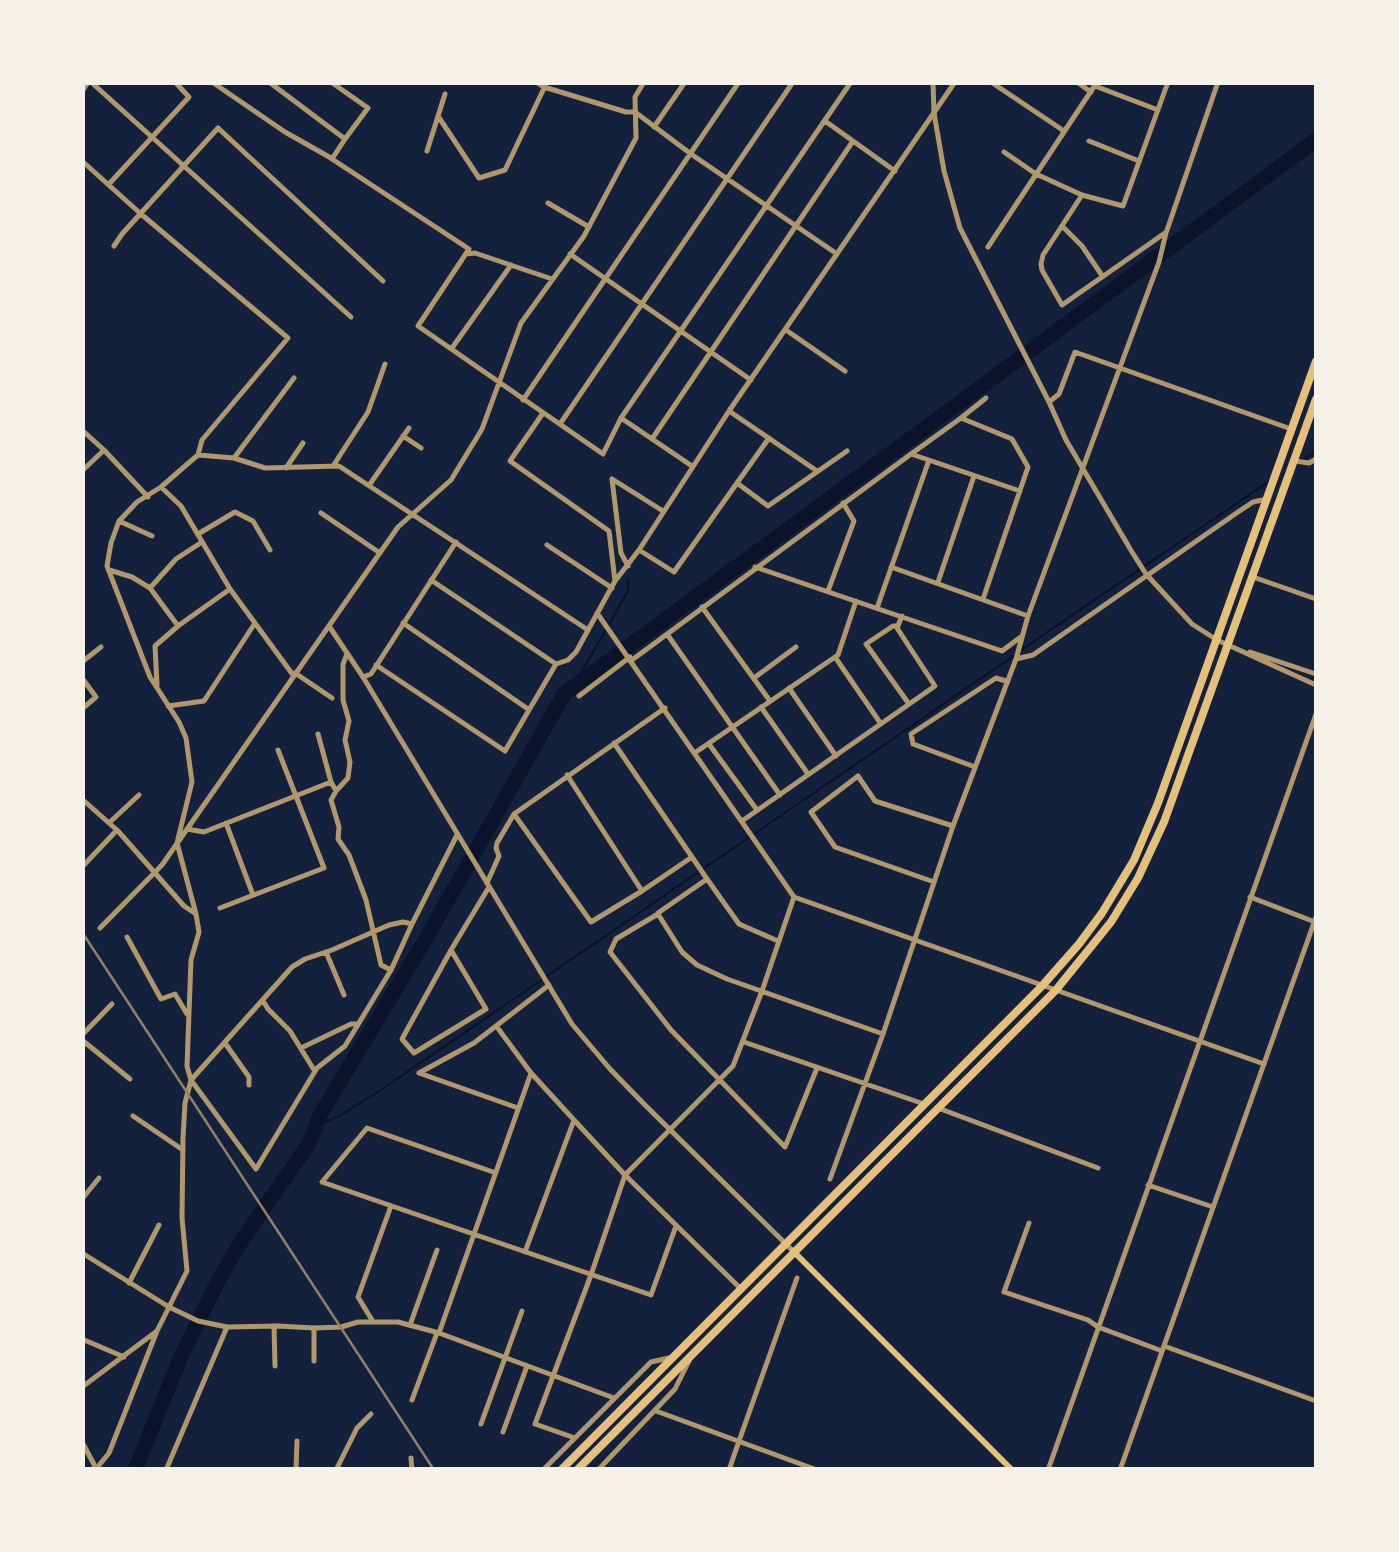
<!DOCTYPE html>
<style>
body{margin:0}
#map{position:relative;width:1399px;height:1552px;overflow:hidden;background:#14213d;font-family:Poppins,sans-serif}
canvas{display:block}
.frame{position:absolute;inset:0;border:85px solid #f6f1e7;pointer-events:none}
</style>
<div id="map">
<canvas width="1399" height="1552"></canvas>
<div class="frame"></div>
</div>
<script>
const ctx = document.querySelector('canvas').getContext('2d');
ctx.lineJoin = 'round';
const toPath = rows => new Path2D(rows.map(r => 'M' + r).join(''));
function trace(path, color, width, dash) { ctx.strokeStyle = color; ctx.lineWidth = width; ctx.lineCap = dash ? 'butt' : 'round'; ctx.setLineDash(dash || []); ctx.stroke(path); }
trace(toPath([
 [1303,460,1316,451],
 [1021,650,1271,480],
 [573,687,628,591,628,580],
 [316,1126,339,1116,375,1094,1015,655]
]), '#0b132b', 2.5);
trace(toPath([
 [135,1470,182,1354,218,1281,242,1240,310,1142,320,1115,424,942,564,694,1316,140]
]), '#0b132b', 15);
trace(toPath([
 [91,82,351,317],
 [212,82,285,132,331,158],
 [269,82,345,139,332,159,469,249,418,326,603,454,621,418,851,82],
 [331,82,368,108,345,139],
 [536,82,544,87,626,112,635,112,691,154,837,254],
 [991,82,1064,131],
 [1077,82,1091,92],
 [1095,86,1158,110],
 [82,92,88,82],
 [438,116,479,178,505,170,547,82],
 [825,121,895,171],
 [654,127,685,82],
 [1089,141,1139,161],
 [427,151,445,94],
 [1004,152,1036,174,1082,195,1123,206,1168,82],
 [82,161,141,214,288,338,202,440,198,455],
 [109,184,189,97,175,82],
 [1082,195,1043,255,1041,264,1042,270,1062,305,1165,233],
 [548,203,589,227],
 [1062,226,1082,246,1101,274],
 [114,246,122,234,218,128,383,281],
 [988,247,1097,82],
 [466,254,475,253,552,279],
 [570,254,751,380],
 [786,330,845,371],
 [452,348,511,265],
 [523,400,739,82],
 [1049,402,1059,394,1075,352,1291,429],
 [729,411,817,471],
 [543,413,510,461,609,531,615,581],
 [621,418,692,466],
 [560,424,793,82],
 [82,430,104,450],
 [403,436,421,448],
 [652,439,853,141],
 [911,454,961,418],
 [234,458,294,378],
 [1295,461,1309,463,1316,459],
 [333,466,368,412,385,364],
 [286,468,303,443],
 [82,471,104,450,148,497],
 [612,479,621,553,628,566],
 [612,479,663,511],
 [737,483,769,438],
 [370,484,409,428],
 [161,487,181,506,230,589,293,675],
 [321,513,380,553],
 [119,521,152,536],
 [198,534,235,512,253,521,270,550],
 [547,545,612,588],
 [639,550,674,572,737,483,768,506,847,451],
 [755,567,1002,651,1022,636],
 [891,567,1028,616],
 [109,570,132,577,150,588,178,626],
 [1253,577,1316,599],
 [431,580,556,664],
 [938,582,974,476],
 [150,588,176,559,202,542],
 [828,591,854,521,843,503],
 [983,599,1028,467,1012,439,961,418,986,398],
 [702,607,770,701],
 [877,608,929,460],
 [597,613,794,897,1264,1064],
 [403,623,528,709],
 [898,626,893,626,866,644,909,704],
 [667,634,780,795],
 [835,657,881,724],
 [1016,659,1033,655,1238,512,1253,502,1267,499],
 [632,660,911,454,1020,491],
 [82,662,101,647],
 [376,665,505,751,556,664,568,660,576,652,615,581,639,550,729,411,955,82],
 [295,673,332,698],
 [363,677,371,674,456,542],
 [82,678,96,697,82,709],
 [754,678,796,647],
 [157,685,155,646,178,626,230,589],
 [789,688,836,756],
 [579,696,630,657],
 [168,706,204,701,255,623],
 [761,707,808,774],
 [614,743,692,857,642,891],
 [709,744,757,810],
 [696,752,838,655,856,601],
 [975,767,913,744,911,734,996,678,1006,681],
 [331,782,336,791,331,800,339,827,338,839,349,855,366,900,381,965,391,970],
 [336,791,348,778,350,762,345,740,349,721,343,700,343,664,347,654],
 [82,799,118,831,184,906,196,914,199,932,191,960,187,1066,191,1080,256,1169,317,1068,345,1046,391,970,412,924],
 [514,814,591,922,642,891,567,775],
 [742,821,935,686,897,628,902,616],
 [109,823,139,795],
 [226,823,253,895],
 [187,829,204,832,331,782,318,734],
 [692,857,707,879],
 [82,867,117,830],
 [934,882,835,847,811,812,858,776,875,801,953,826],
 [487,883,499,856,496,848,497,843,514,814,665,708],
 [1250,897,1315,922],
 [220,908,324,868,278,750],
 [658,913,707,879,739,924,778,941],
 [196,914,177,843,192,782,186,738,179,722,150,677,107,566,111,543,119,521,137,502,161,487,192,460,198,455,234,458,265,468,339,466,588,630],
 [100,928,162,865,398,527,451,480,482,429,521,323,584,236,636,138,635,97,644,82],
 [127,937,161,999,175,994,187,1014],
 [451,950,486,1009,414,1053,402,1039,451,950,489,887],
 [326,952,344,995],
 [263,1001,268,1009,290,1031,314,1070],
 [497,1027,531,1073,574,1120,625,1175,740,1288],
 [82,1035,112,1004],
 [82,1040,130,1079],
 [744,1042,924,1104],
 [225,1043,249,1077,249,1085],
 [301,1048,351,1024,358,1024],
 [817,1068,785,1147,671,1030,610,952,616,939,658,914,682,952,697,965,727,979,883,1034],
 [518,1108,419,1073,474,1043,549,985],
 [938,1108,1098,1168],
 [133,1116,183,1150],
 [496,1173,367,1128,322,1182,651,1295,676,1226],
 [830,1179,883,1034,953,826,1016,659,1028,616,1159,262,1166,233,1218,82],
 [1148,1185,1213,1207],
 [82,1199,99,1178],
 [1029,1223,1004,1292,1088,1320,1098,1327,1162,1351],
 [525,1252,574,1120],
 [82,1253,169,1307],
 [129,1283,159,1225],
 [372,1320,358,1297,391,1206],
 [410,1325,437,1250],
 [274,1326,275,1366],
 [314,1328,314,1361],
 [439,1333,531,1073],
 [82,1339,124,1357],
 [1164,1346,1316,1401],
 [82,1387,157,1331,187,1271,182,1218,183,1138,185,1103,191,1080,292,967,305,959,332,950,389,925,403,922,412,924,457,835],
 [412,1400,437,1333],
 [481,1424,522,1311],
 [503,1432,527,1366],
 [575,1438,535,1424,591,1275,625,1175,733,1066,762,991,794,897],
 [739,1441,797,1278],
 [411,1458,412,1470],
 [96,1469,109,1453,157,1331],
 [166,1470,227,1327],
 [296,1470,297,1441],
 [336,1470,357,1428,371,1414],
 [543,1470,651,1362,669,1358],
 [598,1470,675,1389,691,1357],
 [1048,1470,1316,714]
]), '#b1986c', 5);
trace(toPath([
 [933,82,934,113,944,171,960,228,1049,402,1066,440,1132,552,1146,574,1192,624,1217,640,1316,685],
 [329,626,363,677,572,1024,610,1069,644,1104,793,1251],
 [1250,652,1316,674],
 [169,1307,198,1321,227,1327,278,1326,314,1328,341,1327,358,1322,398,1322,439,1333,614,1398],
 [656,1411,817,1470],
 [82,1442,97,1470],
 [729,1470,739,1441],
 [1120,1470,1316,917]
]), '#b1986c', 5);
trace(toPath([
 [793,1251,1012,1470]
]), '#e5c07b', 6);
trace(toPath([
 [561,1470,1042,986,1079,944,1102,913,1134,860,1158,803,1316,361],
 [577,1470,1056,990,1111,922,1138,878,1164,822,1316,399]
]), '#e5c07b', 8);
trace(toPath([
 [82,932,434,1470]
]), '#918062', 2.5);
</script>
